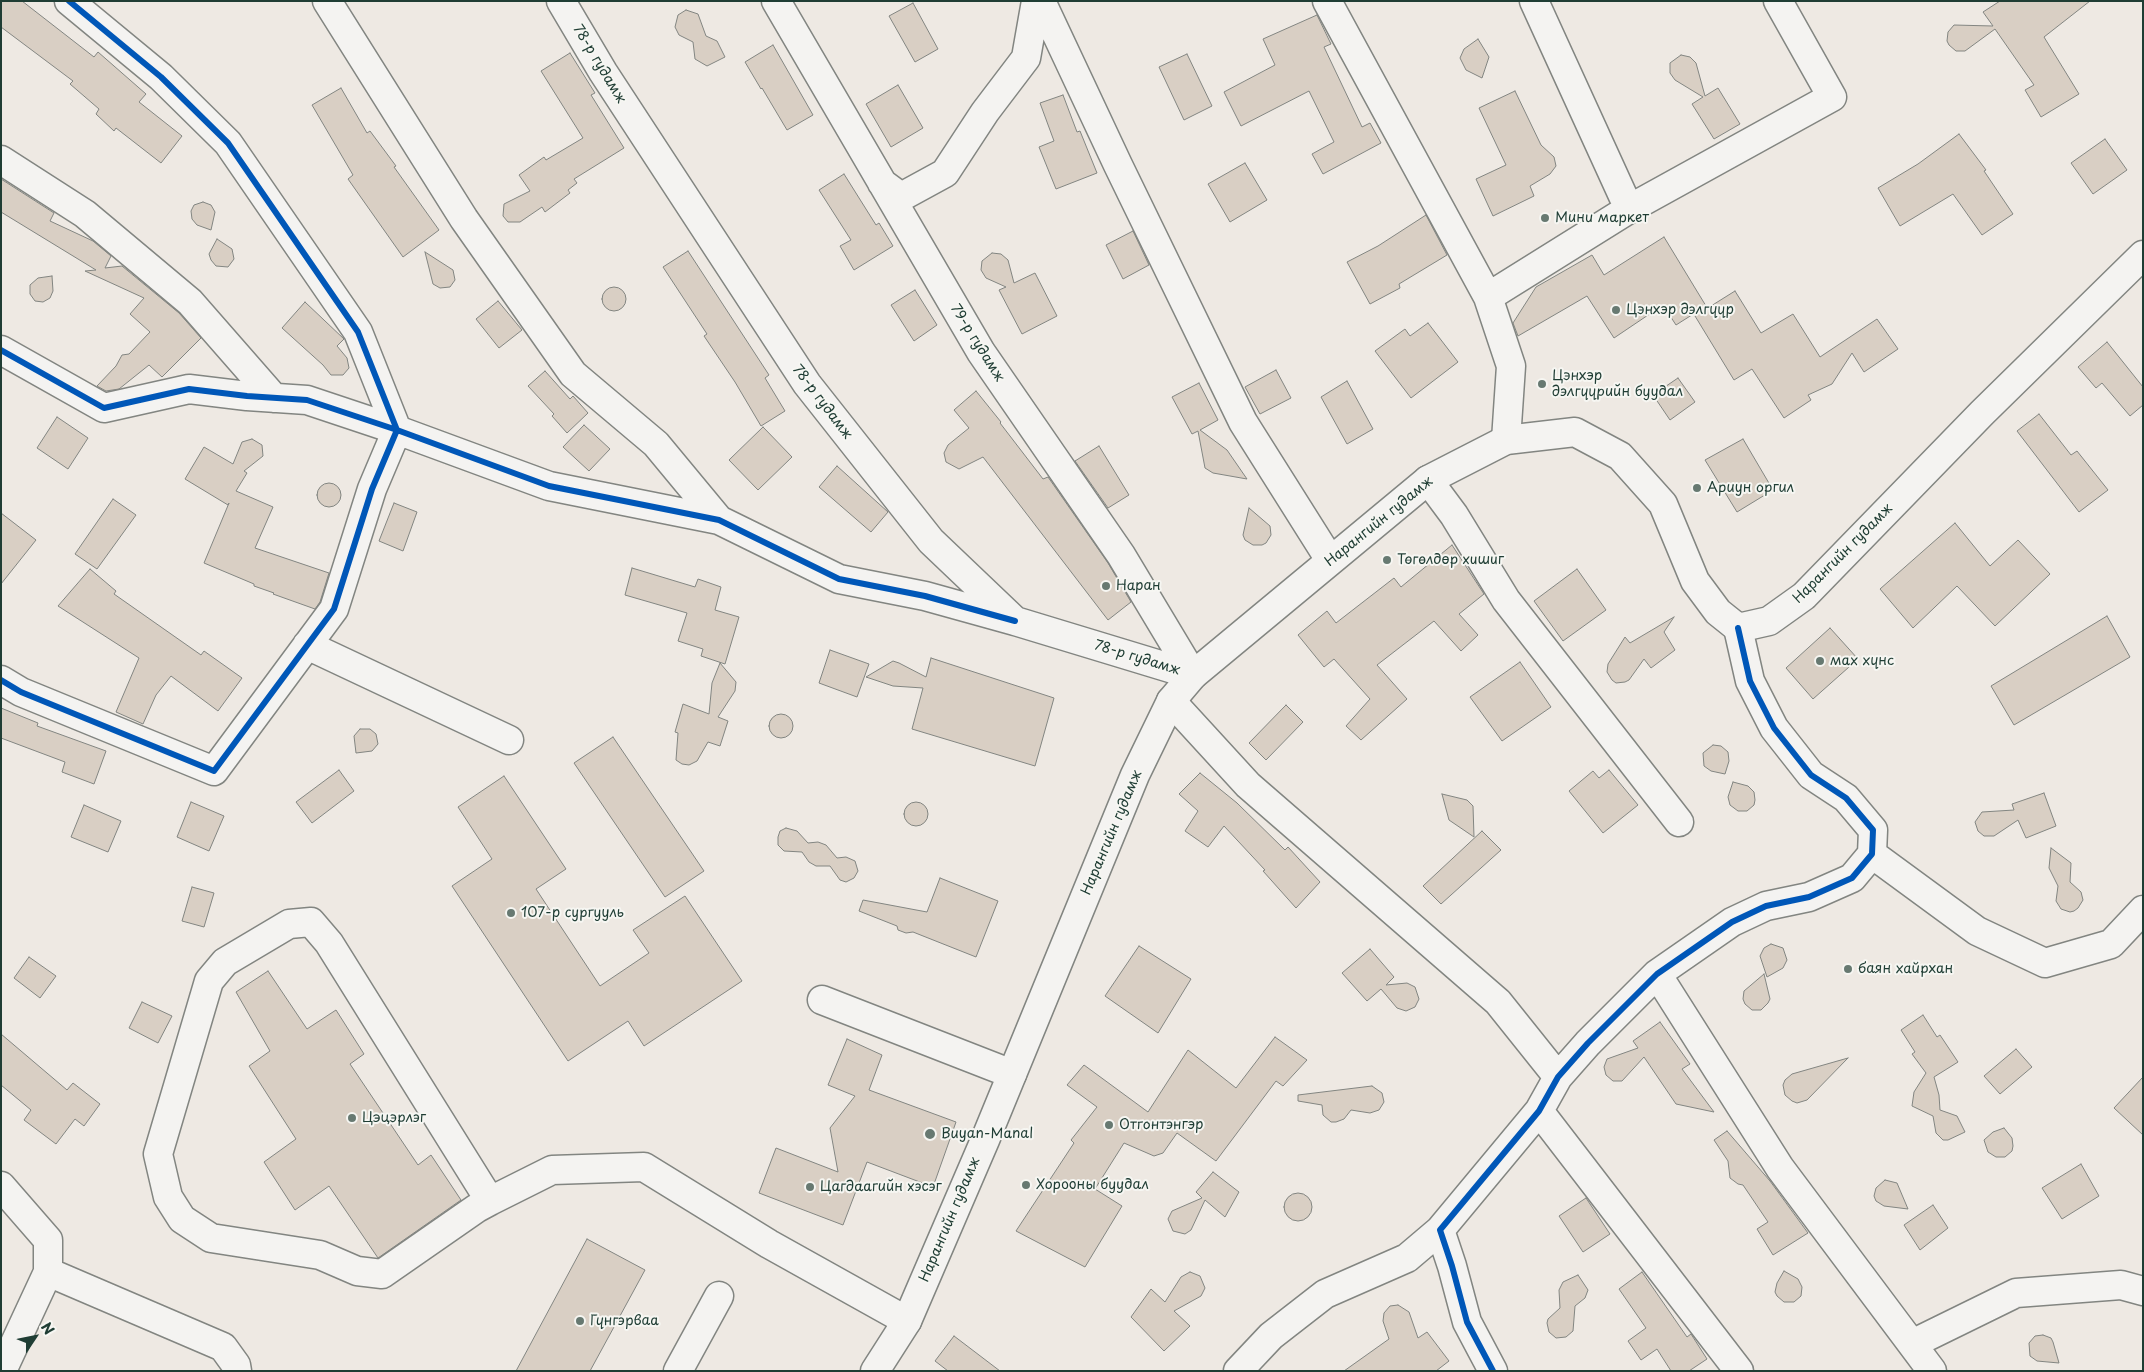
<!DOCTYPE html>
<meta charset="utf-8">
<style>
body{margin:0}
#map{position:relative;width:2144px;height:1372px;overflow:hidden;background:#eee9e3;font-family:"Playpen Sans",sans-serif}
canvas{display:block}
.frame{position:absolute;inset:0;border:2px solid #1f3d34;pointer-events:none}
.north{position:absolute;left:10px;top:1312px;width:50px;height:50px;-webkit-text-stroke:4px #f6f6f2;paint-order:stroke;rotate:56deg;font-size:14px;font-weight:700;line-height:20px;text-align:center;color:#1f3d34}
.north::after{content:'';display:block;margin:auto;width:18px;height:22px;background:#1f3d34;clip-path:polygon(50% 0,100% 100%,50% 72%,0 100%)}
</style>
<div id="map">
<canvas width="2144" height="1372"></canvas>
<div class="frame"></div>
<div class="north">N</div>
</div>
<script>
const ctx = document.querySelector('canvas').getContext('2d');
ctx.lineJoin = 'round';
function fillPath(path, color) { ctx.fillStyle = color; ctx.fill(path, 'evenodd'); }
const toPath = rows => new Path2D(rows.map(r => 'M' + r).join(''));
function trace(path, color, width, dash) { ctx.strokeStyle = color; ctx.lineWidth = width; ctx.lineCap = dash ? 'butt' : 'round'; ctx.setLineDash(dash || []); ctx.stroke(path); }
function drawText(font, color, halo, rows, align = 'center') {
  ctx.font = font + ' "Playpen Sans",sans-serif'; ctx.lineWidth = 4; ctx.setLineDash([]); ctx.textBaseline = 'middle'; ctx.strokeStyle = halo; ctx.fillStyle = color; for (const [text, x, y, turn = 0] of rows) {
    ctx.save(); ctx.translate(x, y); ctx.rotate((+turn || 0) * Math.PI / 180); ctx.textAlign = isNaN(turn) ? turn : align; if (halo) ctx.strokeText(text, 0, 0); ctx.fillText(text, 0, 0); ctx.restore();
  }
}
const building = toPath([
 [1,1,22,1,94,57,98,52,146,94,139,102,182,136,161,163,116,128,114,131,96,114,99,109,70,84,73,81,1,27,1,1],
 [2000,1,2090,1,2044,37,2079,94,2041,117,2025,90,2034,85,1995,29,1965,51,1956,51,1949,45,1947,41,1948,32,1954,25,1993,26,1983,12,2000,1],
 [913,3,938,49,915,62,889,16,913,3],
 [686,10,698,14,706,36,717,41,725,57,707,66,695,59,693,42,679,35,675,27,678,15,686,10],
 [1317,15,1331,44,1324,47,1362,127,1370,123,1381,143,1323,174,1312,154,1334,142,1309,91,1241,126,1224,92,1275,65,1263,39,1317,15],
 [1478,39,1489,57,1482,78,1466,70,1460,58,1464,49,1478,39],
 [773,45,813,115,787,130,762,88,761,89,745,62,773,45],
 [570,53,595,93,591,95,624,148,574,179,577,183,568,190,570,193,545,212,542,207,520,222,508,222,503,216,504,204,530,191,519,175,544,157,546,160,583,138,541,71,570,53],
 [1187,54,1212,106,1184,120,1159,67,1187,54],
 [1681,55,1690,57,1696,63,1705,96,1718,88,1740,124,1714,139,1692,104,1703,97,1675,80,1670,73,1670,63,1681,55],
 [898,85,923,128,891,147,866,104,898,85],
 [341,88,367,133,370,131,396,166,394,167,439,230,403,257,348,179,353,175,312,105,341,88],
 [1515,91,1541,145,1554,157,1556,166,1550,174,1530,186,1534,196,1493,216,1476,179,1506,165,1479,108,1515,91],
 [1063,95,1077,132,1080,131,1097,173,1056,189,1039,147,1054,141,1040,103,1063,95],
 [1959,134,1986,170,1984,171,2013,214,1982,235,1953,194,1900,226,1878,188,1918,164,1959,134],
 [2105,139,2127,170,2093,194,2071,163,2105,139],
 [1245,163,1267,200,1230,222,1208,184,1245,163],
 [844,174,876,225,879,223,893,246,854,270,840,246,851,240,819,190,844,174],
 [1,179,54,213,50,221,93,241,111,256,105,268,122,266,179,313,201,338,162,377,149,365,119,389,106,391,97,386,116,366,122,355,129,354,150,332,130,314,144,298,85,271,96,270,1,212,1,179],
 [203,202,211,205,215,212,211,230,197,225,192,219,191,211,194,205,203,202],
 [1426,215,1447,255,1399,284,1400,288,1370,304,1347,262,1378,246,1426,215],
 [1133,231,1149,265,1123,279,1106,245,1133,231],
 [1664,237,1706,306,1676,325,1663,305,1614,338,1587,296,1518,336,1513,323,1536,287,1592,255,1604,275,1664,237],
 [217,239,232,249,234,259,228,267,216,266,211,260,209,254,217,239],
 [688,251,769,375,765,378,785,411,761,426,735,382,704,336,707,334,663,267,688,251],
 [425,252,453,270,455,280,450,287,440,288,433,284,425,252],
 [992,253,1001,254,1008,260,1014,283,1035,273,1057,316,1022,334,999,290,1006,287,986,278,981,270,982,261,992,253],
 [52,276,53,291,50,298,43,302,35,301,30,294,30,285,38,278,52,276],
 '602 299a12 12 0 1 1 24 0a12 12 0 1 1-24 0Z',
 [915,290,937,325,914,341,891,305,915,290],
 [1735,291,1761,333,1793,314,1820,357,1877,319,1898,349,1864,372,1852,353,1832,384,1808,395,1811,400,1784,418,1752,369,1734,380,1695,316,1735,291],
 [498,301,522,330,499,348,476,319,498,301],
 [305,302,344,339,337,346,347,358,349,368,343,375,331,375,323,365,282,328,305,302],
 [1428,323,1458,362,1411,398,1375,351,1405,329,1410,336,1428,323],
 [2107,342,2143,387,2143,405,2130,416,2102,383,2096,388,2078,367,2107,342],
 [1276,370,1291,398,1260,414,1245,387,1276,370],
 [545,371,570,399,573,396,588,413,567,433,552,416,554,414,528,386,545,371],
 [1678,378,1695,402,1670,420,1653,395,1678,378],
 [1347,381,1373,429,1347,444,1321,397,1347,381],
 [1199,383,1218,420,1200,430,1227,450,1247,479,1213,473,1205,468,1198,431,1192,434,1172,397,1199,383],
 [976,391,1001,422,1000,423,1043,479,1048,477,1108,563,1131,602,1108,620,983,457,959,469,946,462,944,453,948,445,969,428,954,410,976,391],
 [2039,414,2071,455,2077,451,2108,490,2079,512,2017,431,2039,414],
 [57,417,88,438,68,469,37,448,57,417],
 [584,425,610,449,589,471,563,447,584,425],
 [763,427,792,457,758,490,729,460,763,427],
 [252,439,262,445,263,456,244,471,247,473,236,491,273,507,255,548,329,573,320,602,315,609,273,594,274,593,254,586,254,584,204,563,229,503,228,505,185,479,204,447,233,464,242,442,252,439],
 [1743,439,1773,490,1737,512,1705,460,1743,439],
 [1099,446,1129,495,1108,508,1075,461,1099,446],
 [837,466,888,512,871,532,819,487,837,466],
 '317 495a12 12 0 1 1 24 0a12 12 0 1 1-24 0Z',
 [113,499,136,515,97,569,75,554,113,499],
 [394,503,417,512,403,551,379,541,394,503],
 [1249,508,1270,526,1271,535,1266,543,1262,545,1253,545,1245,540,1243,535,1249,508],
 [1,513,36,540,1,584,1,513],
 [1955,523,1990,566,2018,540,2050,574,1995,626,1957,586,1913,628,1880,589,1955,523],
 [1452,545,1484,594,1459,614,1478,635,1461,651,1434,621,1377,665,1407,699,1361,740,1346,726,1370,699,1334,659,1324,667,1298,635,1327,611,1336,623,1394,578,1401,587,1452,545],
 [632,568,695,587,698,579,721,587,715,610,739,617,725,664,701,656,703,649,678,641,687,613,625,595,632,568],
 [90,569,116,591,114,594,201,655,204,651,242,678,218,711,171,676,156,695,143,724,116,712,139,658,58,606,90,569],
 [1577,569,1606,610,1563,641,1534,601,1577,569],
 [2107,616,2130,657,2014,725,1991,686,2107,616],
 [1674,617,1664,632,1675,650,1651,668,1644,659,1629,680,1625,682,1616,683,1612,680,1607,672,1608,664,1625,637,1630,643,1674,617],
 [1830,628,1858,659,1813,699,1786,668,1830,628],
 [830,650,869,664,857,697,819,683,830,650],
 [931,658,1054,698,1035,766,912,729,923,688,893,686,866,677,893,661,899,663,926,677,931,658],
 [1520,662,1551,707,1502,741,1470,697,1520,662],
 [720,663,736,682,735,691,718,717,728,721,720,746,708,742,697,761,689,765,682,764,676,760,678,733,675,732,683,704,709,714,712,683,720,663],
 [1286,705,1303,722,1266,760,1249,743,1286,705],
 [1,708,38,723,37,726,106,751,94,784,62,772,65,762,1,738,1,708],
 '769 726a12 12 0 1 1 24 0a12 12 0 1 1-24 0Z',
 [360,729,370,729,376,734,378,744,372,751,356,753,354,736,360,729],
 [613,737,704,871,665,897,574,763,613,737],
 [1713,745,1721,746,1728,752,1729,761,1725,774,1711,771,1704,766,1703,753,1713,745],
 [339,770,354,791,312,823,296,802,339,770],
 [1609,770,1638,805,1603,833,1569,791,1593,771,1599,778,1609,770],
 [1200,773,1237,803,1285,850,1288,847,1320,882,1296,908,1263,871,1265,870,1224,826,1208,847,1185,831,1198,811,1179,794,1200,773],
 [504,776,566,869,536,889,600,986,649,953,633,930,685,896,742,981,644,1046,628,1021,568,1061,452,886,492,859,458,807,504,776],
 [1733,782,1748,786,1754,792,1755,800,1754,805,1747,811,1738,811,1730,805,1728,797,1733,782],
 [2044,793,2056,826,2026,838,2018,820,1994,836,1984,836,1978,831,1975,822,1982,812,2014,810,2012,804,2044,793],
 [1442,794,1467,800,1473,806,1474,837,1449,820,1442,794],
 '904 814a12 12 0 1 1 24 0a12 12 0 1 1-24 0Z',
 [191,802,224,816,209,851,177,837,191,802],
 [84,805,121,821,108,852,71,837,84,805],
 [786,828,797,831,808,843,818,842,826,845,837,858,846,857,855,861,858,871,854,878,846,882,840,880,830,866,816,866,809,862,802,852,784,851,778,845,778,837,780,831,786,828],
 [1482,831,1501,850,1441,904,1423,886,1482,831],
 [2051,848,2071,863,2070,882,2081,892,2083,900,2078,908,2074,911,2070,912,2061,909,2056,901,2058,886,2049,868,2051,848],
 [940,878,998,901,976,957,913,932,906,933,898,930,897,926,859,911,863,900,927,912,940,878],
 [192,887,214,893,204,927,182,921,192,887],
 [1771,944,1783,948,1787,960,1783,968,1767,977,1760,956,1764,948,1771,944],
 [1139,946,1191,979,1158,1033,1105,996,1139,946],
 [1370,949,1394,977,1386,985,1407,983,1415,987,1419,999,1415,1007,1406,1011,1397,1008,1381,989,1367,1001,1342,973,1370,949],
 [29,957,56,976,40,998,14,978,29,957],
 [268,971,307,1029,336,1010,364,1054,350,1064,418,1165,431,1155,461,1200,378,1258,329,1186,295,1210,264,1162,296,1139,249,1066,270,1051,236,992,268,971],
 [1764,974,1770,999,1768,1003,1761,1010,1752,1010,1745,1004,1743,999,1744,991,1764,974],
 [142,1002,172,1016,158,1043,129,1028,142,1002],
 [1923,1015,1937,1037,1940,1035,1958,1062,1934,1077,1939,1095,1940,1110,1957,1116,1965,1132,1948,1140,1943,1140,1936,1133,1933,1116,1912,1106,1914,1092,1926,1073,1912,1054,1915,1052,1901,1030,1923,1015],
 [1660,1022,1690,1064,1682,1069,1714,1112,1676,1104,1644,1057,1622,1081,1613,1081,1606,1075,1604,1067,1607,1059,1638,1048,1633,1041,1660,1022],
 [1,1034,67,1090,73,1083,100,1104,84,1126,75,1119,56,1144,24,1120,31,1110,1,1085,1,1034],
 [1275,1037,1307,1060,1283,1086,1276,1081,1216,1161,1177,1133,1163,1153,1154,1156,1124,1143,1095,1189,1122,1206,1085,1267,1016,1231,1074,1143,1071,1140,1097,1107,1067,1085,1084,1065,1148,1112,1188,1050,1236,1088,1275,1037],
 [847,1039,882,1055,869,1090,956,1122,933,1187,867,1162,843,1225,759,1193,776,1148,838,1172,830,1128,855,1096,828,1085,847,1039],
 [2016,1049,2032,1067,2000,1094,1984,1076,2016,1049],
 [1848,1058,1807,1100,1797,1103,1792,1101,1785,1095,1783,1085,1785,1080,1792,1074,1848,1058],
 [2143,1077,2143,1135,2114,1108,2143,1077],
 [1372,1086,1382,1093,1384,1102,1379,1110,1370,1113,1351,1110,1344,1119,1336,1122,1331,1122,1323,1115,1322,1105,1298,1101,1298,1095,1372,1086],
 [2004,1128,2012,1138,2013,1146,2012,1151,2005,1157,1996,1157,1988,1152,1984,1140,1993,1132,2004,1128],
 [1727,1131,1770,1181,1808,1233,1773,1255,1757,1229,1768,1222,1743,1185,1738,1184,1730,1178,1728,1161,1714,1140,1727,1131],
 [2081,1164,2099,1196,2062,1219,2042,1188,2081,1164],
 [1213,1172,1239,1192,1225,1217,1205,1200,1191,1230,1185,1234,1173,1231,1168,1219,1172,1211,1202,1198,1196,1192,1213,1172],
 [1885,1180,1897,1183,1908,1209,1884,1206,1876,1201,1874,1196,1876,1188,1885,1180],
 '1284 1207a14 14 0 1 1 28 0a14 14 0 1 1-28 0Z',
 [1586,1198,1610,1234,1583,1252,1559,1216,1586,1198],
 [1933,1205,1948,1228,1920,1250,1904,1225,1933,1205],
 [587,1239,645,1270,590,1371,516,1371,587,1239],
 [1784,1271,1798,1279,1802,1287,1801,1296,1794,1302,1784,1302,1777,1296,1775,1292,1777,1283,1784,1271],
 [1190,1272,1200,1276,1205,1288,1201,1296,1174,1311,1190,1326,1164,1351,1131,1317,1151,1289,1165,1302,1181,1277,1190,1272],
 [1642,1272,1687,1337,1691,1334,1707,1359,1689,1371,1671,1371,1657,1349,1641,1360,1628,1341,1646,1328,1619,1289,1642,1272],
 [1578,1275,1588,1290,1585,1298,1575,1306,1573,1331,1566,1337,1556,1338,1549,1332,1547,1323,1548,1319,1560,1308,1559,1290,1563,1282,1578,1275],
 [1398,1305,1409,1312,1418,1338,1427,1332,1449,1361,1436,1371,1344,1371,1389,1339,1383,1321,1384,1313,1390,1306,1398,1305],
 [2043,1335,2051,1338,2053,1342,2059,1363,2037,1361,2030,1356,2029,1343,2035,1336,2043,1335],
 [954,1336,1000,1371,948,1371,935,1361,954,1336]
]);
fillPath(building, '#d9cfc4');
trace(building, '#828581', 1);
const minor = toPath([
 [327,1,464,219,573,374,656,444,719,520],
 [561,1,603,72,807,384,931,541,1015,621,1193,675],
 [776,1,981,352,1121,555,1193,675],
 [1041,1,1118,165,1243,422,1330,560],
 [1327,1,1488,297],
 [1534,1,1629,209],
 [1,160,85,214,190,302,274,398],
 [882,183,901,197,945,173,985,112,1026,58,1036,1],
 [1,350,104,408,189,389,247,396,307,400,397,430,549,486,719,520,839,579,925,596,1015,621],
 [1506,440,1511,366,1488,297,1629,209,1832,97,1778,1],
 [1428,480,1454,515,1506,600,1679,822],
 [307,645,509,740],
 [1,680,21,692,214,771,334,609,372,489,397,430,358,332,228,143,161,77,69,1],
 [1171,701,1248,785,1498,1002,1558,1077],
 [1872,854,1977,931,2045,963,2111,944,2143,910],
 [1657,974,1780,1168,1932,1371],
 [822,1000,1012,1074],
 [1539,1111,1739,1371],
 [1,1186,48,1240,48,1272,2,1371],
 [490,1201,329,943,311,922,289,924,225,962,209,981,158,1154,168,1197,182,1219,211,1238,320,1255,357,1271,382,1274,477,1208,490,1201,552,1170,644,1167,769,1244,907,1321],
 [48,1272,223,1347,236,1365,237,1371],
 [1912,1344,2016,1293,2121,1285,2143,1291],
 [678,1371,719,1296],
 [1238,1371,1271,1336,1325,1294,1407,1258,1440,1230],
 [1493,1371,1467,1322,1452,1266,1440,1230,1539,1111,1558,1077,1588,1043,1657,974,1732,922,1766,906,1809,897,1852,878,1872,854,1873,830,1846,798,1811,775,1774,728,1750,681,1738,628]
]);
const major = toPath([
 [875,1371,907,1321,985,1140,1135,775,1171,701,1193,675,1428,480,1506,440,1575,432,1620,456,1663,504,1695,581,1718,612,1738,628,1769,621,1804,596,1982,413,2143,255]
]);
trace(minor, '#828581', 31);
trace(major, '#828581', 31);
trace(minor, '#f4f3f1', 28);
trace(major, '#f4f3f1', 28);
trace(toPath([
 [1,350,104,408,189,389,247,396,307,400,397,430,549,486,719,520,839,579,925,596,1015,621],
 [1,680,21,692,214,771,334,609,372,489,397,430,358,332,228,143,161,77,69,1],
 [1493,1371,1467,1322,1452,1266,1440,1230,1539,1111,1558,1077,1588,1043,1657,974,1732,922,1766,906,1809,897,1852,878,1872,854,1873,830,1846,798,1811,775,1774,728,1750,681,1738,628]
]), '#0057b8', 6);
for (const [x, y, r, color] of [
 [1545,218,5,"#677971"],
 [1616,310,5,"#677971"],
 [1542,384,5,"#677971"],
 [1697,488,5,"#677971"],
 [1387,560,5,"#677971"],
 [1106,586,5,"#677971"],
 [1820,661,5,"#677971"],
 [511,913,5,"#677971"],
 [1848,969,5,"#677971"],
 [352,1118,5,"#677971"],
 [1109,1125,5,"#677971"],
 [930,1134,6,"#677971"],
 [1026,1185,5,"#677971"],
 [810,1187,5,"#677971"],
 [580,1321,5,"#677971"]
]) { const dot = new Path2D(); dot.arc(x, y, r, 0, 2 * Math.PI); ctx.fillStyle = color; ctx.fill(dot); trace(dot, '#f6f6f2', 2); }
drawText('14px', '#1f3d34', '#f6f6f2', [
 ["78-р гудамж",599,64,59],
 ["79-р гудамж",977,343,58],
 ["78-р гудамж",822,402,53],
 ["Нарангийн гудамж",1379,522,-39],
 ["Нарангийн гудамж",1843,554,-45],
 ["78-р гудамж",1137,658,17],
 ["Нарангийн гудамж",1112,833,-67],
 ["Нарангийн гудамж",950,1220,-67]
]);
drawText('14px', '#1f3d34', '#f6f6f2', [
 ["Мини маркет",1555,218],
 ["Цэнхэр дэлгүүр",1626,310],
 ["Цэнхэр",1552,376],
 ["дэлгүүрийн буудал",1552,392],
 ["Ариун оргил",1707,488],
 ["Төгөлдөр хишиг",1397,560],
 ["Наран",1116,586],
 ["мах хүнс",1830,661],
 ["107-р сургууль",521,913],
 ["баян хайрхан",1858,969],
 ["Цэцэрлэг",362,1118],
 ["Отгонтэнгэр",1119,1125],
 ["Buyan-Manal",941,1134],
 ["Хорооны буудал",1036,1185],
 ["Цагдаагийн хэсэг",820,1187],
 ["Гүнгэрваа",590,1321]
], 'left');
</script>
